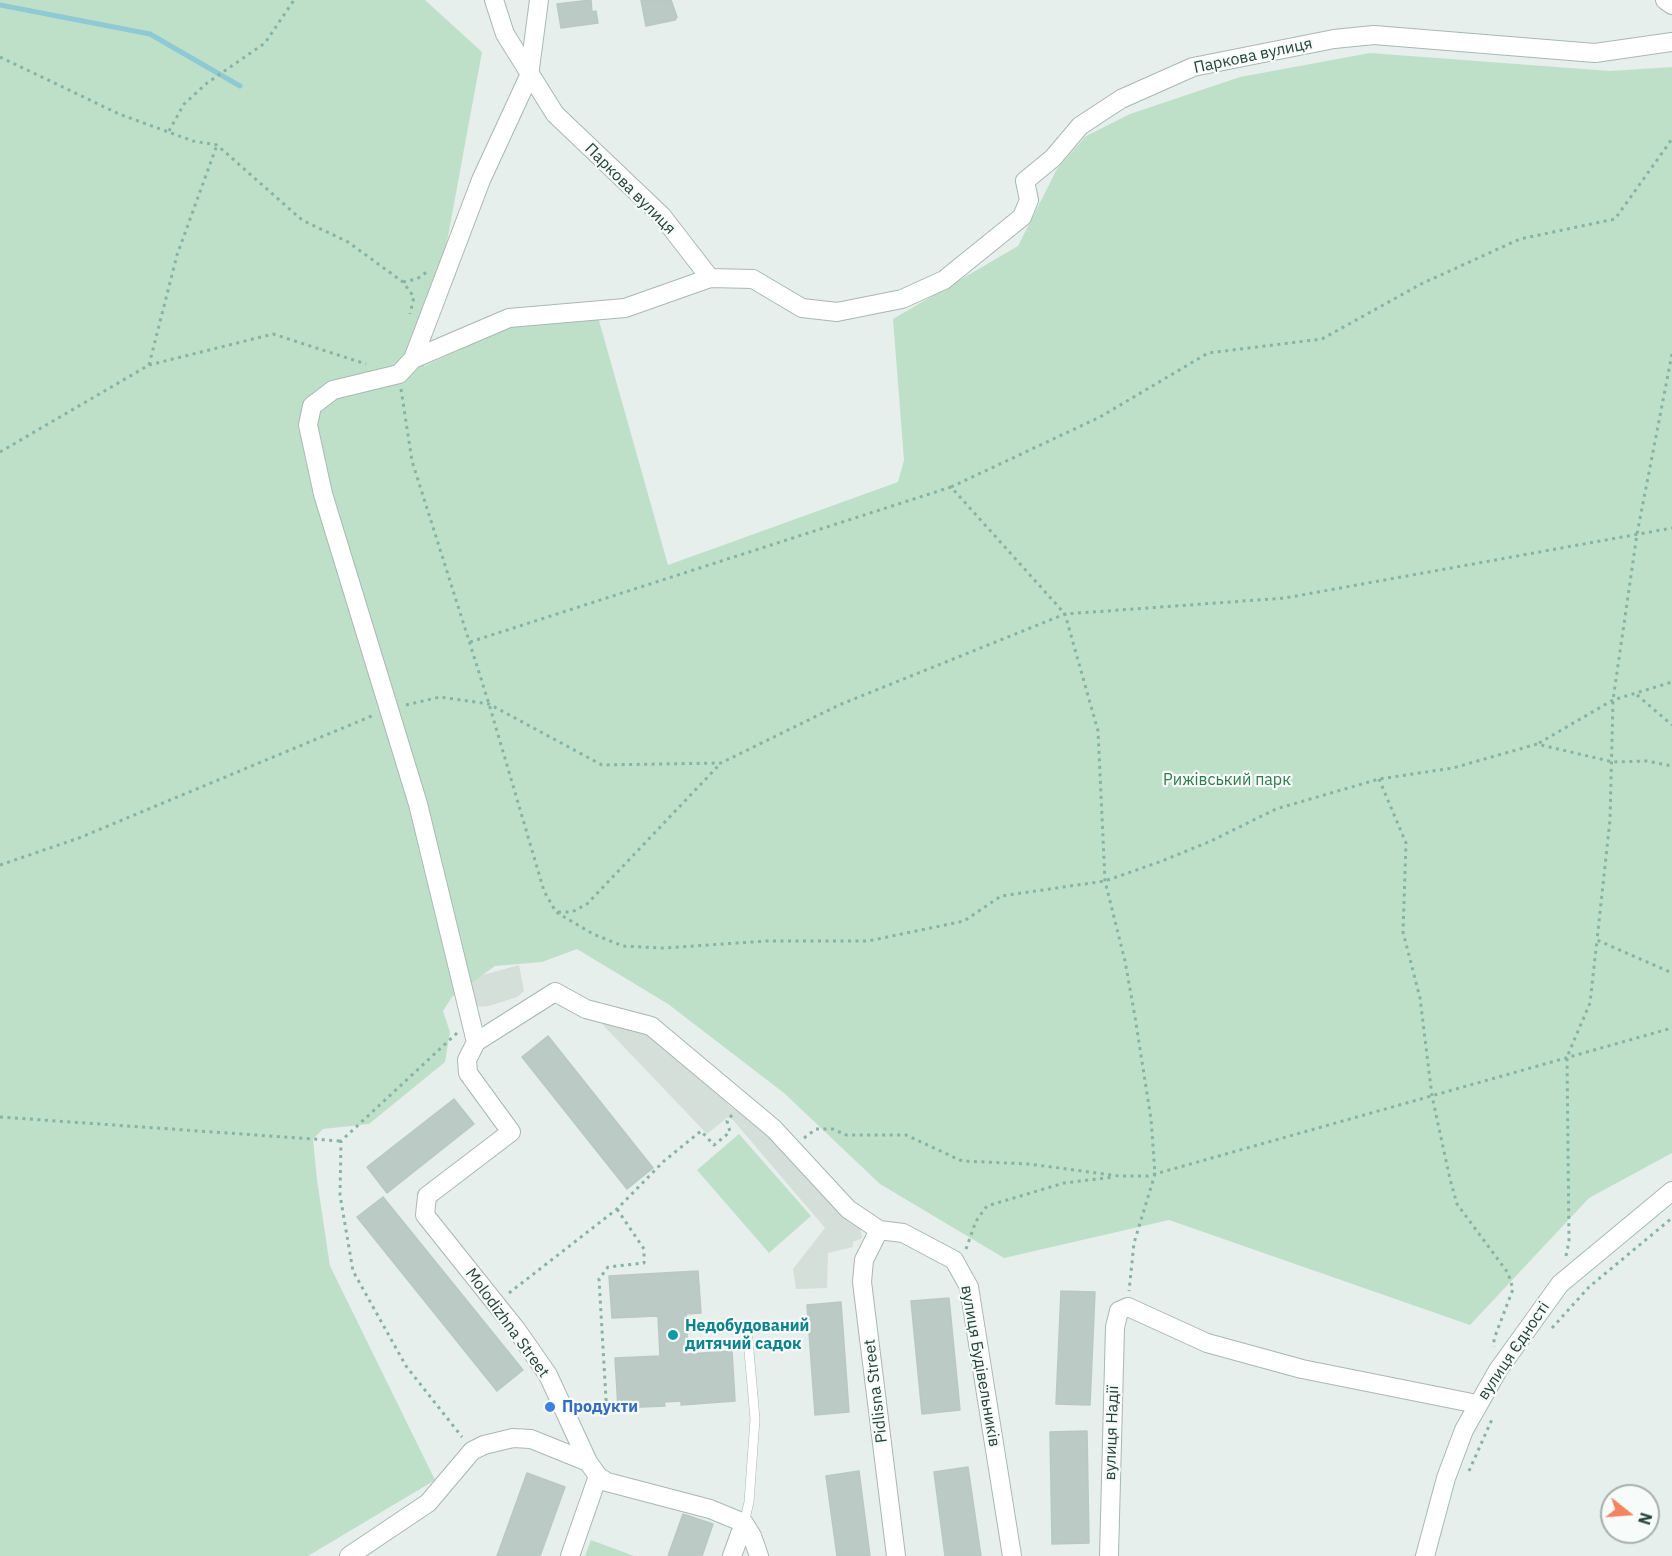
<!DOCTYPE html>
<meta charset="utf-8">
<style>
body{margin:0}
#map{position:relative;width:1672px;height:1556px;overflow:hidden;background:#e6efeb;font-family:"IBM Plex Sans",sans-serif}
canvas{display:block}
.north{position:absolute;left:1600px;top:1484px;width:60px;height:60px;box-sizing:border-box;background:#f7fbf9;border:2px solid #a3b1ad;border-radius:50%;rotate:107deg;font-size:16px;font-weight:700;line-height:24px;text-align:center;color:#24423a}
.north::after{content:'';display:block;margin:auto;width:21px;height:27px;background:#f4845f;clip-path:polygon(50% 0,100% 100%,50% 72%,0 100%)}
</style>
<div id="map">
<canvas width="1672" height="1556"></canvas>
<div class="north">N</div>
</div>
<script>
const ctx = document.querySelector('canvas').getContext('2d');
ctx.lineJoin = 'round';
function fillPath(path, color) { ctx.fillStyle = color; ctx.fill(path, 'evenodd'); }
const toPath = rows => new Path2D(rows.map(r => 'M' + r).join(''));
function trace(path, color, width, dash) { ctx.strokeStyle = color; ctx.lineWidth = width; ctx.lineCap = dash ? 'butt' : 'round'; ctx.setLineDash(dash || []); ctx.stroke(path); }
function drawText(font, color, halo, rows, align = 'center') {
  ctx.font = font + ' "IBM Plex Sans",sans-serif'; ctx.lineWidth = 4.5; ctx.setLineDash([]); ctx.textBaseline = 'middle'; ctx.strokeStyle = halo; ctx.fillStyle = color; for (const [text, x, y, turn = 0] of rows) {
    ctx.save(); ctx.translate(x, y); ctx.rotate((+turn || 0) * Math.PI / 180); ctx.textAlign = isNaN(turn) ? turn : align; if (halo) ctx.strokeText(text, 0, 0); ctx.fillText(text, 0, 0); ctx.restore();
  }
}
fillPath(toPath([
 [448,825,483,975,519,965,524,991,517,997,489,1006,473,1007],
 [621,1022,655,1033,730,1106,783,1144,859,1220,862,1238,853,1242,853,1247,828,1253,827,1288,796,1289,793,1269,825,1228,733,1120,728,1117,707,1134,602,1024]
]), '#d4dfda');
fillPath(toPath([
 [0,0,425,0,482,52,424,366,515,325,598,317,668,565,898,482,904,460,893,319,1018,246,1057,169,1086,136,1130,114,1240,77,1370,53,1610,71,1672,67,1672,1153,1589,1198,1470,1325,1169,1220,1004,1258,880,1184,784,1093,668,1004,577,949,542,962,495,966,452,997,443,1011,450,1032,445,1062,369,1124,323,1129,313,1139,317,1180,330,1266,435,1480,308,1556,0,1556],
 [739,1134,811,1216,769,1253,697,1170],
 [591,1540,634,1556,585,1556]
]), '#bfe0c8');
trace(toPath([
 [0,5,150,34,240,86]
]), '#8ec9d4', 5);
const building = toPath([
 [591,0,592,12,596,11,598,23,561,28,557,4,591,0],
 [641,0,671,0,677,17,675,20,646,26,641,0],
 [548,1036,653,1168,627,1189,522,1057,548,1036],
 [454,1099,474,1124,387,1193,367,1167,454,1099],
 [383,1197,523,1370,497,1391,357,1217,383,1197],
 [698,1271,701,1313,686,1314,688,1354,732,1351,735,1401,681,1405,681,1401,664,1402,665,1406,618,1408,615,1358,660,1356,658,1316,612,1318,609,1276,698,1271],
 [1061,1291,1095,1292,1090,1405,1056,1404,1061,1291],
 [949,1298,960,1410,922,1414,911,1301,949,1298],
 [841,1302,849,1412,815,1415,807,1305,841,1302],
 [1087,1431,1089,1543,1052,1544,1050,1432,1087,1431],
 [968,1467,981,1556,945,1556,934,1472,968,1467],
 [859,1471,870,1556,837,1556,826,1476,859,1471],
 [527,1473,565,1487,540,1556,497,1556,527,1473],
 [683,1514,713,1524,702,1556,668,1556,683,1514]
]);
fillPath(building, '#bbcac4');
trace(building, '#b8c9c2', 1.5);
const lane = toPath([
 [744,1523,749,1502,755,1419,747,1328]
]);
const street = toPath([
 [494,0,505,34,555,114,662,216,710,278,753,279,802,308,837,312,902,299,944,280,1022,217,1029,200,1025,181,1053,158,1080,126,1121,99,1193,67,1334,39,1374,35,1595,53,1672,42],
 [1665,0,1672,5],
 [413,359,509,318,625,308,710,278],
 [476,1042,418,804,323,494,308,425,312,406,333,390,399,374,413,359,481,180,529,76,539,0],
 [879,1230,903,1233,954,1260,969,1287,1012,1556],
 [879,1230,864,1260,862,1282,896,1556],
 [349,1556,428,1503,472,1451,484,1445,513,1438,531,1439,588,1462],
 [570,1556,598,1476],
 [732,1556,744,1523],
 [759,1556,752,1536,744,1523,710,1509,607,1482,598,1476,588,1462,548,1375,516,1329,425,1215,427,1196,511,1132,468,1073,467,1060,476,1042,555,992,586,1009,651,1026,774,1129,848,1209,879,1230],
 [1109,1556,1115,1327,1119,1311,1128,1307,1207,1343,1302,1369,1477,1404]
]);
const secondary = toPath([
 [1425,1556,1446,1478,1464,1430,1498,1370,1560,1284,1672,1191]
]);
trace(lane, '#a8b8b2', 10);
trace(street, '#a8b8b2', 20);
trace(secondary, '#a4bbb3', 20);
trace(toPath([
 [0,57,119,114,193,141,217,145,302,220,348,242,403,282,414,297,410,314],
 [169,131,184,104,207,83,265,43,294,0],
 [403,282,417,279,428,271],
 [1672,354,1637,534,1613,700,1610,820,1597,940,1672,973],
 [149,365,177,255,217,145],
 [401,389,412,461,489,704,544,891,556,912,593,934,623,946,663,948,767,941,868,941,964,921,1001,896,1105,881,1162,861,1211,841,1276,809,1379,779,1453,768,1537,744,1613,762,1647,761,1672,766],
 [0,452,149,365,273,334,366,364],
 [951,487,1100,417,1208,353,1322,339,1421,284,1520,239,1615,219,1672,139],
 [470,642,951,487,1065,614,1098,731,1105,881,1125,961,1135,1017,1151,1119,1155,1174,1134,1243,1129,1291],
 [1637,695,1672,725],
 [406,705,440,697,489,704,602,765,721,763,839,705,1065,614,1285,598,1672,528],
 [1539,743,1613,700,1672,682],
 [1379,779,1406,843,1403,932,1420,998,1432,1096,1450,1179,1457,1204,1508,1273,1513,1289,1494,1339,1494,1347],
 [0,865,79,838,374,715],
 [558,912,572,912,587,904,720,764],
 [457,1033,341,1141,340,1195,353,1271,406,1366,462,1437],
 [0,1117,341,1141],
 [804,1138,816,1129,833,1129,846,1135,906,1135,962,1161,1029,1164,1119,1176,1148,1176,1672,1028],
 [966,1249,976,1221,987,1206,1064,1183,1114,1177],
 [1566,1256,1569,1241,1567,1057,1590,1003,1597,940],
 [509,1293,617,1209,664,1161,701,1131,714,1145,730,1132,727,1121,732,1115],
 [1552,1328,1589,1287,1672,1218],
 [607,1416,599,1279,608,1267,644,1263,644,1249,617,1209],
 [1469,1471,1493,1417]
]), '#86b3a5', 3, [3, 4.5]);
trace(lane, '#fff', 9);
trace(street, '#fff', 18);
trace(secondary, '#fff', 18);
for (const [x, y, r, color] of [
 [673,1335,6,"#0f9aa8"],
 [550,1407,6,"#3f7fe0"]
]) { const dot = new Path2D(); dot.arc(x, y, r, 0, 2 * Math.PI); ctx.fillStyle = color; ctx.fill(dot); trace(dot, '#f7fbf9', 2); }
drawText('16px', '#24423a', '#f7fbf9', [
 ["Паркова вулиця",1253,56,-12],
 ["Паркова вулиця",630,189,45],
 ["Molodizhna Street",507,1323,54],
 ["вулиця Єдності",1514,1351,-56],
 ["вулиця Будівельників",980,1366,80],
 ["Pidlisna Street",876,1391,-97],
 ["вулиця Надії",1112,1433,-88]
]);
drawText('16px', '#2d7a4b', '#f7fbf9', [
 ["Рижівський парк",1227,780]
]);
drawText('bold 16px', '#0d838f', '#f7fbf9', [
 ["Недобудований",685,1326],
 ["дитячий садок",685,1344]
], 'left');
drawText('bold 16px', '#366cbe', '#f7fbf9', [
 ["Продукти",562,1407]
], 'left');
</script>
